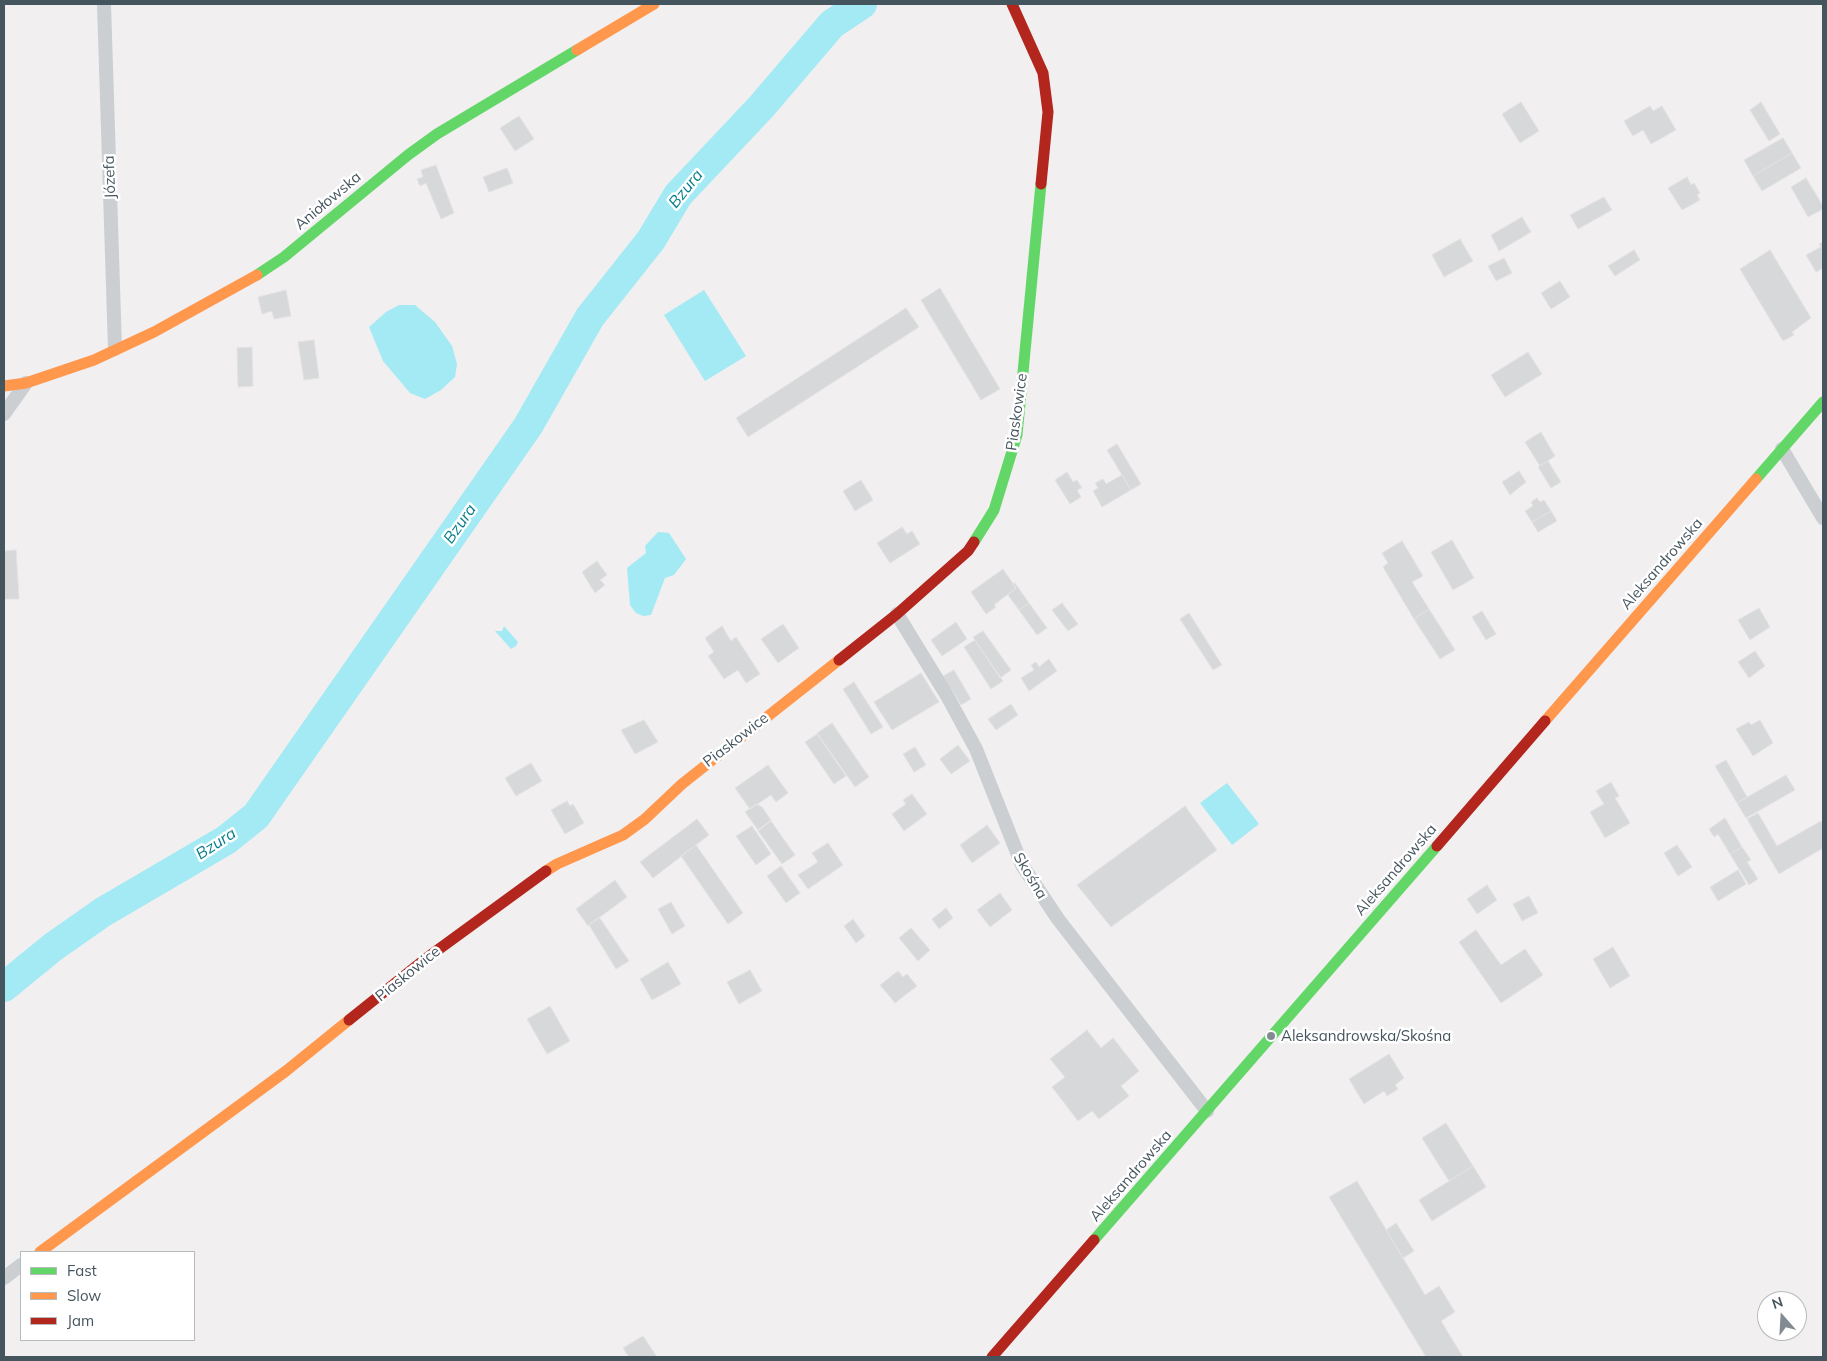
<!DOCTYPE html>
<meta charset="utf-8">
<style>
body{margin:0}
#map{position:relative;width:1827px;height:1361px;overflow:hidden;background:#f1eff0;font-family:Mulish,sans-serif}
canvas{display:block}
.frame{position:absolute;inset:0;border:5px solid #45555e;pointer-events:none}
.legend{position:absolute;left:20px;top:1251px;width:175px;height:90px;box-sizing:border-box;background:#fff;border:1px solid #b5bbbf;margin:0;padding:6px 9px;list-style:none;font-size:15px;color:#45555e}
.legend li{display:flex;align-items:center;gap:10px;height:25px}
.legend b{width:25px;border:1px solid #b5bbbf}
.north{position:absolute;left:1757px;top:1291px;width:50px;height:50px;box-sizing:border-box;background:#fff;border:1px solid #b5bbbf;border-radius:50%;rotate:341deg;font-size:14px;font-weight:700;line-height:20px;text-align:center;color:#45555e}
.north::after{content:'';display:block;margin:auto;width:18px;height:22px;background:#818b91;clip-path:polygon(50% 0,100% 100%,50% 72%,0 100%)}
</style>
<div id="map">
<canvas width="1827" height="1361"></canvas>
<div class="frame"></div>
<ul class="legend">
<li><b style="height:6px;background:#63d668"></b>Fast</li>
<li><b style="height:6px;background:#ff974d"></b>Slow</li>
<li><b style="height:6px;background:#b3261e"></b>Jam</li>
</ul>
<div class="north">N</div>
</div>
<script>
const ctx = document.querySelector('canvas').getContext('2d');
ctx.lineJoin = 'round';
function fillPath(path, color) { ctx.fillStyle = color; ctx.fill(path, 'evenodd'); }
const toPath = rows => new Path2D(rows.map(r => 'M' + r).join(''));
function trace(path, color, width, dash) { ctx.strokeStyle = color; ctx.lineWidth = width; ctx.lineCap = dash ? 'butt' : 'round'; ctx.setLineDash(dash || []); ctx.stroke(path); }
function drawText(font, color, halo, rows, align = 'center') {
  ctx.font = font + ' Mulish,sans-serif'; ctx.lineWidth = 5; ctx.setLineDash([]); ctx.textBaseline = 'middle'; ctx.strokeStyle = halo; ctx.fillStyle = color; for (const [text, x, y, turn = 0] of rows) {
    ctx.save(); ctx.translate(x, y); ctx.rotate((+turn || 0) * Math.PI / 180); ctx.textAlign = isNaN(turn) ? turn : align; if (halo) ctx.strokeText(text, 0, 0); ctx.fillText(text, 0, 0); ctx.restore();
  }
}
fillPath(toPath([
 [704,290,746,356,705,381,664,315],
 [399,305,415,305,435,322,452,346,457,364,455,377,441,390,425,399,410,393,383,361,369,327,386,312],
 [658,532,669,533,686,559,674,575,665,578,651,615,643,616,636,613,630,605,627,568,646,553,645,546],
 [504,626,518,642,516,646,511,649,495,631,502,631],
 [1227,783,1259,824,1232,845,1200,803]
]), '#a3eaf4');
trace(toPath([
 [4,987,53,947,103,912,226,840,256,816,528,426,590,317,651,240,678,195,761,107,832,24,862,4]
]), '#a3eaf4', 30);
const building = toPath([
 [1521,102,1539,131,1520,143,1502,114,1521,102],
 [1761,102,1780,134,1769,141,1750,110,1761,102],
 [1650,106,1653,111,1662,106,1676,130,1651,144,1643,130,1633,136,1624,121,1650,106],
 [519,116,534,139,515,151,500,128,519,116],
 [1783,138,1792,153,1753,176,1744,160,1783,138],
 [1792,153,1801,168,1762,191,1753,176,1792,153],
 [436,165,454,213,441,219,426,183,420,186,417,179,423,177,421,170,436,165],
 [507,168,513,183,489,192,483,177,507,168],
 [1687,177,1691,185,1694,183,1700,193,1697,195,1700,200,1682,210,1668,188,1687,177],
 [1806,178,1823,206,1823,209,1808,217,1791,187,1806,178],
 [1604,197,1612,210,1578,229,1570,215,1604,197],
 [1522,217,1531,232,1499,251,1491,235,1522,217],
 [1460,239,1473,261,1444,277,1432,255,1460,239],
 [1823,242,1823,268,1816,272,1806,255,1821,247,1819,244,1823,242],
 [1634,250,1640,260,1615,276,1608,266,1634,250],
 [1770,250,1811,318,1792,332,1794,335,1783,341,1740,269,1770,250],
 [1504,258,1512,273,1496,281,1488,266,1504,258],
 [1560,281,1570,297,1551,309,1541,293,1560,281],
 [940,288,1000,389,981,400,921,300,940,288],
 [286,290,291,316,274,319,272,311,262,314,258,297,286,290],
 [906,308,919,327,748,437,736,418,906,308],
 [314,340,319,378,304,380,298,342,314,340],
 [252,347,253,386,238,387,237,348,252,347],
 [1528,352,1542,374,1505,397,1491,375,1528,352],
 [1541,432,1555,456,1540,466,1525,442,1541,432],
 [1117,444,1141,484,1131,490,1107,450,1117,444],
 [1548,461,1561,482,1551,488,1538,467,1548,461],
 [1519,471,1526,482,1510,495,1502,482,1519,471],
 [1067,472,1073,482,1077,480,1082,488,1077,490,1081,497,1070,504,1055,480,1067,472],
 [1122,475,1131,490,1102,507,1093,491,1098,488,1095,483,1103,479,1106,484,1122,475],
 [861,480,873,500,855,511,843,491,861,480],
 [1537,498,1540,502,1544,500,1551,511,1532,522,1525,511,1533,506,1531,502,1537,498],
 [1551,511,1557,521,1538,532,1532,522,1551,511],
 [902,527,907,534,912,531,920,544,890,563,877,543,902,527],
 [1452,540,1474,578,1453,590,1431,552,1452,540],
 [1402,541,1423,576,1412,582,1429,609,1414,619,1383,567,1388,563,1382,553,1402,541],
 [16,550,19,599,4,599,4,551,16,550],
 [597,561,607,575,600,580,605,585,595,593,582,572,597,561],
 [1003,569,1016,588,994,605,996,607,986,614,971,592,1003,569],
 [1015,583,1029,603,1019,610,1008,595,1016,588,1013,584,1015,583],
 [1029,603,1047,628,1037,635,1019,610,1029,603],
 [1062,603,1078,624,1068,631,1052,610,1062,603],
 [1759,608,1770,627,1750,640,1738,620,1759,608],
 [1429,609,1455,650,1440,659,1414,619,1429,609],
 [1482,611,1496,634,1486,640,1472,617,1482,611],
 [1189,613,1222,665,1213,670,1180,619,1189,613],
 [956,622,967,639,942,656,931,640,956,622],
 [783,624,799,648,778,663,761,639,783,624],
 [722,626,731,641,736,637,760,674,746,683,738,670,724,679,708,656,714,652,705,638,722,626],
 [983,631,1011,670,1000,678,973,637,983,631],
 [975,640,1003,681,991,689,964,647,975,640],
 [1755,651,1765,666,1749,678,1738,662,1755,651],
 [1049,659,1057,671,1029,691,1021,678,1034,670,1031,665,1036,662,1039,667,1049,659],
 [954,670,971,699,961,705,943,676,954,670],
 [921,673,939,702,892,730,874,702,921,673],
 [854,682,883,727,871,734,843,689,854,682],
 [1011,704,1018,715,996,730,988,719,1011,704],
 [644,720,658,742,635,754,621,730,644,720],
 [1760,720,1773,743,1753,756,1736,729,1749,722,1751,725,1760,720],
 [832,723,869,777,855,787,817,733,832,723],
 [817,734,846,776,834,784,805,742,817,734],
 [958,745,970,761,951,774,940,759,958,745],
 [915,747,926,765,914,772,903,754,915,747],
 [1726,760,1747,797,1737,803,1715,766,1726,760],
 [531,763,542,781,516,796,505,778,531,763],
 [768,765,788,793,776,802,771,795,750,809,735,788,768,765],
 [1786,775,1795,790,1746,818,1737,803,1786,775],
 [1611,782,1619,796,1615,798,1630,823,1605,838,1590,812,1604,804,1596,791,1611,782],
 [912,794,927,814,904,831,892,814,906,804,903,800,912,794],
 [567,801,570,806,573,804,584,823,565,834,551,810,567,801],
 [756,804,762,807,771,820,758,830,745,812,756,804],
 [1185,806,1217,850,1111,927,1077,885,1185,806],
 [1758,813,1777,846,1821,821,1823,825,1823,848,1779,874,1747,819,1758,813],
 [1725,818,1742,847,1730,854,1718,834,1714,837,1709,829,1725,818],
 [697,819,709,835,653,878,640,862,697,819],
 [771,821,795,855,782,864,758,831,771,821],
 [987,825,1000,843,972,863,960,845,987,825],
 [752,826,771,854,756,865,736,836,752,826],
 [828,843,843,865,808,889,798,875,818,862,812,853,828,843],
 [696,845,743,913,728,924,681,856,696,845],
 [1677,845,1692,867,1678,876,1664,853,1677,845],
 [1742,847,1751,860,1747,862,1758,879,1749,885,1730,854,1742,847],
 [781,866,800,893,786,903,767,876,781,866],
 [1738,870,1746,884,1718,901,1710,887,1738,870],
 [615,880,627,897,588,926,576,909,615,880],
 [1487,885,1497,900,1477,914,1467,899,1487,885],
 [1000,893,1012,910,990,927,977,910,1000,893],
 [1529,896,1538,913,1522,921,1513,904,1529,896],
 [671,902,685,926,672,934,658,909,671,902],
 [946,908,953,918,939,929,932,919,946,908],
 [599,917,629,961,616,969,589,925,599,917],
 [853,919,865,936,856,943,844,926,853,919],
 [911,928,930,950,918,961,899,938,911,928],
 [1476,930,1501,965,1525,949,1543,975,1501,1003,1459,942,1476,930],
 [1613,947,1630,976,1610,988,1593,959,1613,947],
 [668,962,681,984,652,1000,640,979,668,962],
 [750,970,762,991,739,1004,727,982,750,970],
 [898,971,903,977,907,974,917,986,895,1003,880,985,898,971],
 [550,1006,570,1041,547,1054,527,1019,550,1006],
 [1087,1030,1101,1048,1113,1038,1139,1071,1121,1086,1129,1096,1099,1119,1092,1111,1078,1121,1052,1087,1065,1077,1050,1059,1087,1030],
 [1389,1054,1404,1078,1395,1085,1398,1089,1387,1096,1384,1091,1364,1104,1349,1079,1389,1054],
 [1446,1123,1473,1166,1449,1181,1422,1138,1446,1123],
 [1473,1166,1486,1187,1432,1221,1419,1200,1473,1166],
 [1357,1181,1425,1295,1439,1286,1455,1312,1441,1321,1463,1357,1426,1357,1329,1197,1357,1181],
 [1396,1223,1414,1251,1403,1258,1386,1230,1396,1223],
 [643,1336,657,1357,629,1357,623,1348,643,1336]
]);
fillPath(building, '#d7d8da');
trace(building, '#e2e1e3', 1);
trace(toPath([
 [104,4,115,349],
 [4,414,26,383],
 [1782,449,1823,518],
 [897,614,946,694,976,749,1022,865,1058,919,1207,1111],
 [4,1278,21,1265]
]), '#cbcfd1', 14);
trace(toPath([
 [257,275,284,257,408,155,437,134,577,50],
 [1756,479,1823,402],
 [974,542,994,510,1017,435,1041,184],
 [1094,1240,1437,846]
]), '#63d668', 11);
trace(toPath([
 [577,50,654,4],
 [4,386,26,383,94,360,154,332,257,275],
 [1545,721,1756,479],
 [546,871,557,864,623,835,645,819,682,784,839,660],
 [40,1252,286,1071,349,1020]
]), '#ff974d', 11);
trace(toPath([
 [1012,4,1043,73,1048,112,1041,184],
 [839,660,897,614,968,551,974,542],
 [1437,846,1545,721],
 [349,1020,424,960,546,871],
 [992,1357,1094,1240]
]), '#b3261e', 11);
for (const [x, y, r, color] of [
 [1271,1036,5,"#818b91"]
]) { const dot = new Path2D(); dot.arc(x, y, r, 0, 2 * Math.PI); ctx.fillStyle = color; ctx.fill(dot); trace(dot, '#fff', 2); }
drawText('15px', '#45555e', '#fff', [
 ["Józefa",110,177,-92],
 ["Aniołowska",328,201,-40],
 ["Piaskowice",1017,412,-82],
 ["Aleksandrowska",1662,564,-49],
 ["Piaskowice",736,740,-38],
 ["Aleksandrowska",1396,870,-49],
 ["Skośna",1030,876,59],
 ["Piaskowice",408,974,-39],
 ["Aleksandrowska",1131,1176,-49]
]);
drawText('15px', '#45555e', '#fff', [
 ["Aleksandrowska/Skośna",1281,1036]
], 'left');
drawText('italic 16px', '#047e8d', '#fff', [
 ["Bzura",686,189,-51],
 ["Bzura",460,524,-55],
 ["Bzura",216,844,-33]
]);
</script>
